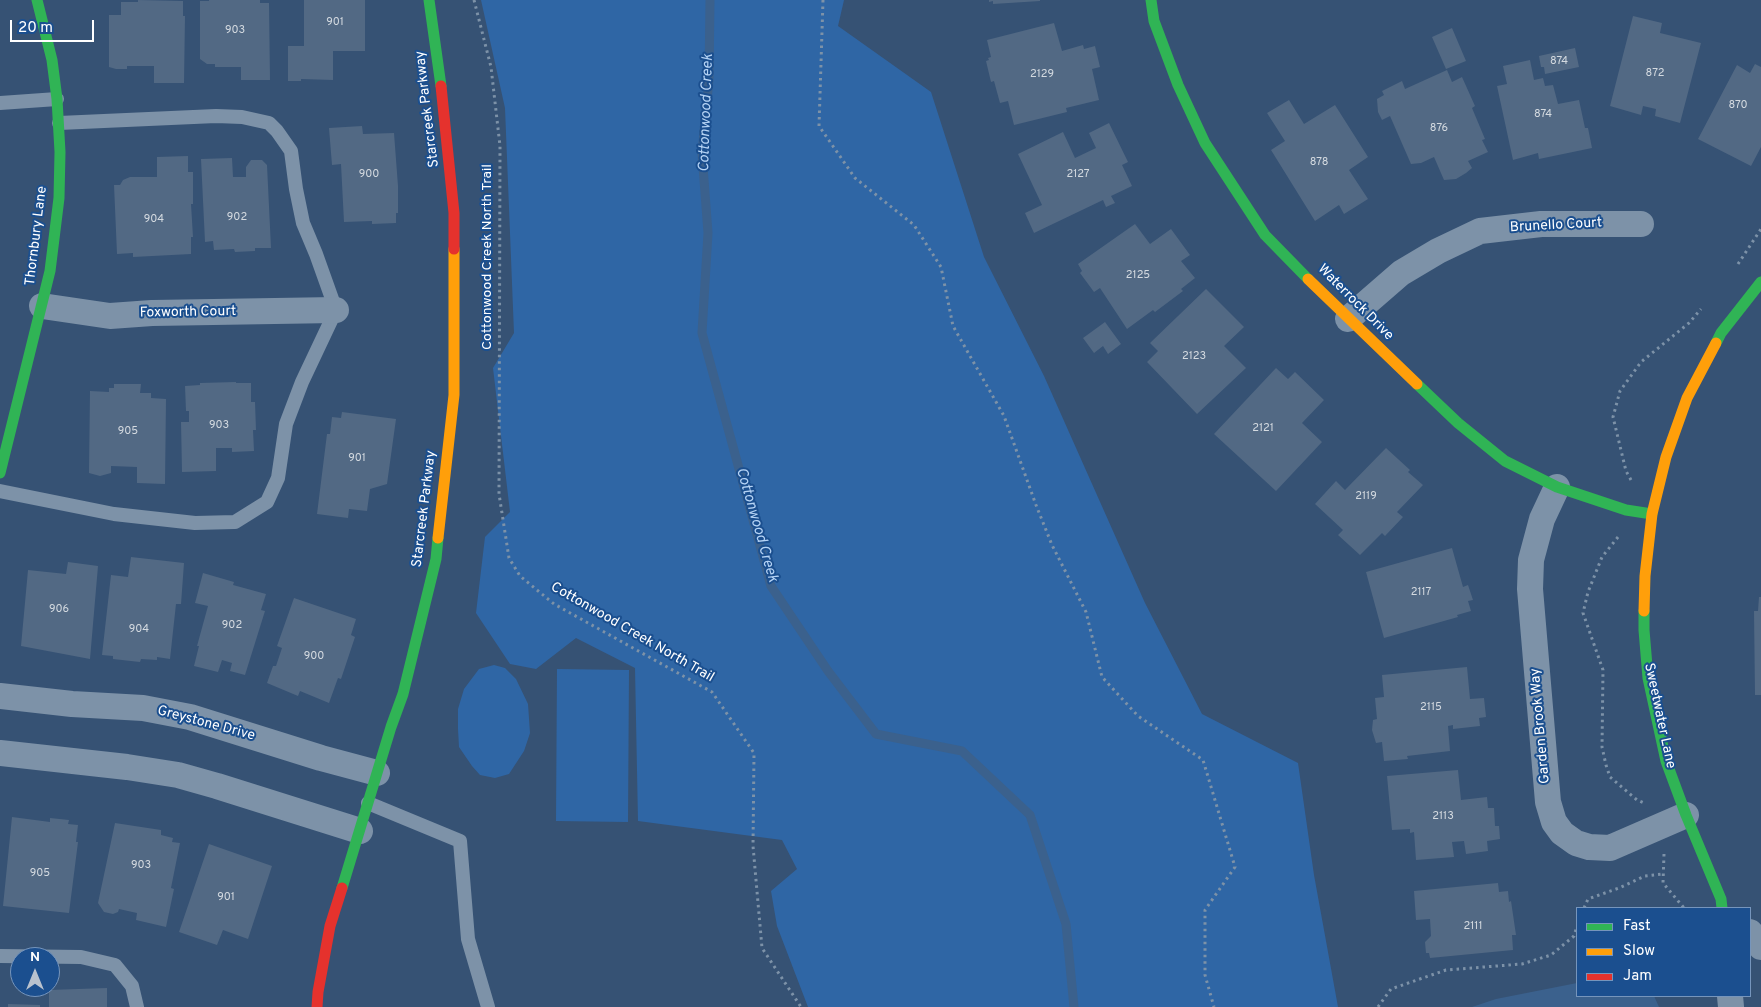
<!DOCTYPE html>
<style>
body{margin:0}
#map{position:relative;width:1761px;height:1007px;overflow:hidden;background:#365274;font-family:Overpass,sans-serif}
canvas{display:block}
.legend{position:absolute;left:1576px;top:907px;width:175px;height:90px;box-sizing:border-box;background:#1b4f8f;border:1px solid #7695bc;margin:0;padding:6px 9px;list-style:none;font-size:15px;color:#fff}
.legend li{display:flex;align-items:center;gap:10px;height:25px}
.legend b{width:25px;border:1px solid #7695bc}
.north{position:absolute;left:10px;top:947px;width:50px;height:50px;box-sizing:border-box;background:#1b4f8f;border:1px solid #7695bc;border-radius:50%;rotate:0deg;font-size:14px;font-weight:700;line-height:20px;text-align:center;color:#fff}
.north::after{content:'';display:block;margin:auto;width:18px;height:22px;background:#b9c2ce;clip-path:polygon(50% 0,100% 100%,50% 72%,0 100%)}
.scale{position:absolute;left:10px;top:20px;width:84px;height:22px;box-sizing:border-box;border:2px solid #fff;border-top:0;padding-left:6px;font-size:15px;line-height:18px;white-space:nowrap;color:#fff;-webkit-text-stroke:4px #1b4f8f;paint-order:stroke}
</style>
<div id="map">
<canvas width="1761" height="1007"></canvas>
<ul class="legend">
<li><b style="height:6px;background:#30b455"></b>Fast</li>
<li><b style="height:6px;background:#ff9f0a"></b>Slow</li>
<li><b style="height:6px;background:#e5322d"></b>Jam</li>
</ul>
<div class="north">N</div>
<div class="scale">20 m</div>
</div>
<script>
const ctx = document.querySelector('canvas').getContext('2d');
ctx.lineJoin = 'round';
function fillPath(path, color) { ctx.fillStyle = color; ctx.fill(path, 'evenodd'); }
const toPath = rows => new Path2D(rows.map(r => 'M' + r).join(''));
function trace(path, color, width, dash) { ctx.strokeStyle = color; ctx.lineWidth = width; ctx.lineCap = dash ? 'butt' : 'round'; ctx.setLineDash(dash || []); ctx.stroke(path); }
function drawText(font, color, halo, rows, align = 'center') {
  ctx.font = font + ' Overpass,sans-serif'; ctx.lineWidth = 4; ctx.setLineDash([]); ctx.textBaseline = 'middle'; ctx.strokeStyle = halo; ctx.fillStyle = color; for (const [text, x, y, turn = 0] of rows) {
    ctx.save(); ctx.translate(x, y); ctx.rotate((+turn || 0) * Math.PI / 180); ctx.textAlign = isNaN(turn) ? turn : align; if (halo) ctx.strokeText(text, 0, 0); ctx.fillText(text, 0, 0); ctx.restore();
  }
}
fillPath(toPath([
 [481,0,844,0,838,26,931,92,984,257,1044,376,1145,603,1202,714,1298,763,1314,875,1338,1007,808,1007,777,926,771,891,797,869,782,840,638,821,635,668,576,638,536,669,510,664,476,613,485,537,510,512,493,368,514,333,505,108],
 [494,665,505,668,516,679,528,704,530,733,524,751,509,774,495,778,480,775,472,766,459,747,458,729,458,709,464,689,479,669],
 [557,669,629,670,628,822,556,821]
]), '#2f66a5');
fillPath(toPath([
 [1577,983,1577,996,1654,996,1659,1007,1472,1007,1496,999]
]), '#3b618d');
trace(toPath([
 [710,0,709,79,702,153,708,233,702,333,771,586,828,671,876,734,962,751,1030,815,1066,924,1074,1007]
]), '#3b618d', 9);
fillPath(toPath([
 [138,0,183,1,183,16,185,16,184,83,154,83,154,66,127,66,127,69,116,69,109,67,109,15,121,15,121,2,138,2],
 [209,0,260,0,260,3,269,3,270,80,241,80,241,67,215,67,215,64,207,64,200,59,200,1,209,1],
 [304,0,365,0,365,51,333,51,333,80,301,79,301,81,288,81,288,46,304,46],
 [989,0,1040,0,1040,1,993,4,993,1,989,2],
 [1633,16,1662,23,1660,33,1701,43,1680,123,1655,116,1656,109,1643,106,1641,115,1610,106],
 [1054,23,1062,51,1083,45,1084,49,1095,46,1100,67,1092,69,1099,100,1066,108,1067,112,1014,125,1008,101,1000,103,994,81,991,82,986,61,989,60,988,58,991,57,987,40],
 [1452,28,1466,61,1446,69,1432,37],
 [1575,48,1579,67,1545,74,1544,67,1541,67,1539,56],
 [1530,60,1534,80,1543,78,1545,86,1553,85,1558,104,1579,100,1585,128,1588,128,1592,148,1539,159,1538,153,1513,160,1497,86,1507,84,1503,66],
 [1755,64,1761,67,1761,147,1751,166,1698,139,1737,65,1750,73],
 [1447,70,1452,82,1462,77,1475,106,1472,108,1485,139,1482,140,1488,152,1468,161,1472,168,1466,173,1456,179,1444,180,1434,157,1421,163,1411,164,1390,116,1382,120,1378,112,1377,99,1384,95,1382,91,1402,81,1405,89],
 [1289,100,1304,124,1335,105,1368,157,1349,170,1368,199,1344,214,1339,205,1315,221,1271,150,1285,141,1267,113],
 [1109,123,1128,162,1122,165,1132,186,1111,196,1115,203,1106,207,1103,200,1034,233,1025,213,1042,205,1018,154,1063,132,1075,158,1096,148,1089,133],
 [362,126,363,134,394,133,398,186,398,213,396,213,396,223,372,224,372,221,344,222,341,164,332,165,329,128],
 [188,156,188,172,193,172,193,204,191,204,193,237,191,237,191,254,133,257,133,253,117,254,114,185,120,185,123,180,130,177,157,177,157,157],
 [232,158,233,177,246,177,246,167,251,160,262,160,267,165,271,248,255,248,255,251,235,252,234,249,214,250,213,241,205,242,201,159],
 [1135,224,1150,244,1171,229,1190,255,1181,261,1195,278,1181,289,1183,291,1155,312,1153,310,1127,329,1100,288,1094,292,1080,273,1082,271,1078,264],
 [1206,289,1244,327,1224,346,1246,368,1197,414,1147,362,1158,351,1150,343],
 [1105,322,1121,344,1108,354,1103,346,1094,353,1083,338],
 [1276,368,1288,379,1295,372,1324,400,1302,423,1322,442,1276,491,1214,434],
 [236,382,236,383,251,383,251,402,255,402,256,430,253,430,254,451,232,452,232,448,216,448,216,471,182,472,181,422,189,422,189,411,186,411,185,386,200,385,200,383],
 [114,384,141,384,140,393,151,393,151,398,166,399,165,484,137,483,137,467,111,466,111,473,100,476,89,473,90,391,109,392,109,388,114,388],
 [342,412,396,419,387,484,370,489,367,511,349,509,348,518,317,514,327,434,330,434,332,417,341,418],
 [1386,448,1410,470,1408,472,1423,485,1397,512,1403,517,1385,536,1382,533,1360,555,1338,535,1343,530,1315,504,1336,481,1345,490],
 [1452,548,1463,587,1468,585,1473,600,1468,601,1471,611,1457,615,1458,617,1384,638,1366,572],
 [131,557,184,563,181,604,176,604,170,659,157,657,157,660,141,659,140,662,113,659,113,656,102,655,111,575,128,577],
 [68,562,98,566,90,659,21,646,28,570,66,574],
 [203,573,234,582,233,585,266,594,261,610,265,611,245,675,230,671,232,663,222,660,218,672,194,666,199,646,197,646,208,606,195,603],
 [1759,597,1761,597,1761,695,1755,695,1754,611,1758,611],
 [294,598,356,619,351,635,355,637,341,679,338,678,329,703,300,691,298,696,267,683,273,666,276,666,282,648,277,646],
 [1467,667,1470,699,1484,698,1486,717,1479,718,1480,726,1453,729,1453,725,1448,726,1450,751,1407,756,1408,759,1384,761,1382,742,1376,743,1372,730,1373,720,1377,719,1375,698,1384,697,1382,675],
 [1458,770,1461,800,1487,797,1488,808,1494,808,1495,826,1499,826,1500,839,1487,841,1488,851,1466,854,1464,841,1452,842,1454,857,1416,860,1414,832,1410,833,1410,829,1392,830,1387,776],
 [12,817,50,822,50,818,69,820,68,824,78,825,76,842,78,842,69,913,3,906],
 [115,823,161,830,161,835,173,838,172,842,180,843,171,888,174,889,166,927,136,920,137,913,119,909,118,912,113,914,104,912,98,903],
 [209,844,272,866,248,939,223,930,217,945,179,932],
 [1498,883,1499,892,1508,891,1509,902,1511,901,1516,935,1512,935,1513,950,1430,958,1429,953,1426,953,1425,942,1431,936,1430,919,1416,920,1414,891],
 [107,988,107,1007,49,1007,49,990],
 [8,1004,40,1005,40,1007,8,1007]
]), '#526984');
trace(toPath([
 [474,0,491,67,500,146,499,494,509,558,520,576,554,604,712,692,754,753,753,846,762,948,801,1007],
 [823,0,819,126,855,178,914,225,941,267,953,326,1004,416,1036,505,1052,545,1086,612,1102,677,1138,716,1203,760,1235,867,1205,910,1205,975,1214,1007],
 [1738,264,1761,229],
 [1631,480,1626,471,1613,417,1620,391,1641,362,1689,323,1701,309],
 [1618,537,1602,557,1588,592,1583,613,1603,670,1602,747,1606,765,1610,777,1637,800,1644,803],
 [1664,854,1663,883,1684,908],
 [1584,908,1588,899,1619,888,1645,876,1663,874],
 [1378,1007,1391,989,1446,970,1522,964,1551,955,1574,936,1577,926]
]), '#7d92a8', 3, [2.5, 4]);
trace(toPath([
 [0,103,57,99],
 [0,491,114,514,195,523,235,522,267,502,278,478,286,424,302,382,336,310,316,254,303,223,296,189,291,151,277,131,269,123,242,117,216,116,59,123],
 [368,803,460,841,468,939,488,1007],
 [0,956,81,957,115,965,132,986,137,1007]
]), '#7d92a8', 14);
trace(toPath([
 [42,306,110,316,152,313,336,310],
 [1348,319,1401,273,1438,251,1480,231,1541,224,1641,224],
 [1557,487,1542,519,1531,560,1530,589,1548,802,1554,822,1562,833,1576,843,1589,847,1610,848,1686,815],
 [0,696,72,704,143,708,190,717,321,758,377,773],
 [0,753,127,767,178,775,217,786,360,831],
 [1750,932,1761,947],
 [1730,996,1731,1007]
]), '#7d92a8', 26);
trace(toPath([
 [429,0,441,86],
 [1151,0,1154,21,1178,85,1205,143,1265,235,1308,279],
 [1716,343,1721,333,1761,282],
 [1417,384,1458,423,1505,461,1557,487,1626,510,1652,514],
 [0,473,50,271,59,198,60,152,57,99,52,60,37,0],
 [1644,611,1644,630,1648,678,1666,761,1686,815,1721,899,1722,908],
 [342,888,391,727,403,694,436,559,438,538]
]), '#30b455', 11);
trace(toPath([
 [1308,279,1417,384],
 [438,538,454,395,454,249],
 [1644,611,1645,576,1652,514,1666,457,1687,398,1716,343]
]), '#ff9f0a', 11);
trace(toPath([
 [441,86,454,213,454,249],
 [317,1007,318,992,330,926,342,888]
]), '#e5322d', 11);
drawText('11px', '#d4dae0', null, [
 ["901",335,23],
 ["903",235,31],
 ["874",1559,62],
 ["872",1655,74],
 ["2129",1042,75],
 ["870",1738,106],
 ["874",1543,115],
 ["876",1439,129],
 ["878",1319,163],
 ["900",369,175],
 ["2127",1078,175],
 ["902",237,218],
 ["904",154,220],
 ["2125",1138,276],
 ["2123",1194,357],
 ["903",219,426],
 ["2121",1263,429],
 ["905",128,432],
 ["901",357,459],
 ["2119",1366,497],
 ["2117",1421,593],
 ["906",59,610],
 ["902",232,626],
 ["904",139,630],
 ["900",314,657],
 ["2115",1431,708],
 ["2113",1443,817],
 ["903",141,866],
 ["905",40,874],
 ["901",226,898],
 ["2111",1473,927]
]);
drawText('14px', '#fff', '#1b4f8f', [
 ["Starcreek Parkway",428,109,-97],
 ["Brunello Court",1556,226,-3],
 ["Thornbury Lane",37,236,-83],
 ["Cottonwood Creek North Trail",488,257,-90],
 ["Waterrock Drive",1355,303,45],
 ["Foxworth Court",188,313,-1],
 ["Starcreek Parkway",425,509,-83],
 ["Cottonwood Creek North Trail",632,633,30],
 ["Sweetwater Lane",1659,716,78],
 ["Greystone Drive",206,724,15],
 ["Garden Brook Way",1541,726,-95]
]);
drawText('italic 15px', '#b5d3f5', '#1b4f8f', [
 ["Cottonwood Creek",707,113,-88],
 ["Cottonwood Creek",756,525,74]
]);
</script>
